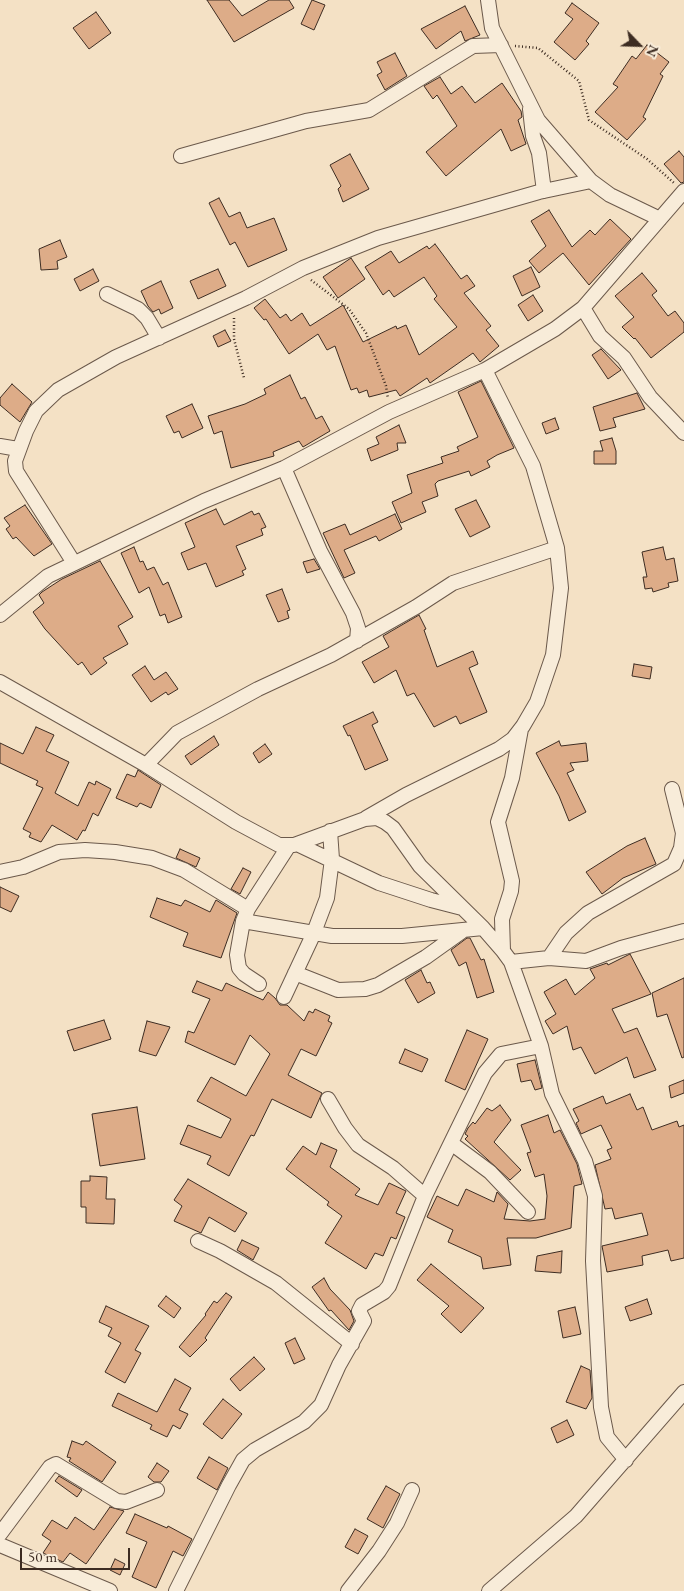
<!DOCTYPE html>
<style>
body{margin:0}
#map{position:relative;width:684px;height:1591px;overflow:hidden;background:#f4e1c5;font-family:"EB Garamond",serif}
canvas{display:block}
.north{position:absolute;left:614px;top:20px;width:50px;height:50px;-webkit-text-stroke:4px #f8ecd9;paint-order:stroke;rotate:114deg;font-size:14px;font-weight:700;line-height:20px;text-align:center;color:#3d2c22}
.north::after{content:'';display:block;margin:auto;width:18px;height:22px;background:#3d2c22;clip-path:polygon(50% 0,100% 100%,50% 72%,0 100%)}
.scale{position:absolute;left:20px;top:1548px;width:110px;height:22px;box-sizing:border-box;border:2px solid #3d2c22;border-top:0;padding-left:6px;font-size:15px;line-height:18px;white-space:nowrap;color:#3d2c22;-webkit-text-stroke:4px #f8ecd9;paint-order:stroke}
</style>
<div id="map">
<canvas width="684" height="1591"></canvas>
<div class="north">N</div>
<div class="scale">50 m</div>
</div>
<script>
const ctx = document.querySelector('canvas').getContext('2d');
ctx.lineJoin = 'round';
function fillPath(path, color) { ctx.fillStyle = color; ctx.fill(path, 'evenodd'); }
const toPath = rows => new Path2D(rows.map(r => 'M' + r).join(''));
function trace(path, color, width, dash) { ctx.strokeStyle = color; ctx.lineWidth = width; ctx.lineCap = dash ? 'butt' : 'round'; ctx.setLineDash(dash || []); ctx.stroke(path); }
const building = toPath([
 [207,0,229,0,242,16,269,0,289,0,294,8,234,42,207,0],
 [312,0,325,5,314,30,301,24,312,0],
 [572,3,599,23,586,41,589,44,575,60,554,42,573,19,565,13,572,3],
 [465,6,480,35,465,41,461,31,436,49,421,29,465,6],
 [96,12,111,33,89,49,73,28,96,12],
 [647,45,669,62,660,74,663,76,643,117,646,119,627,140,595,112,618,87,613,84,632,56,636,59,647,45],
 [395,53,407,76,385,90,377,75,382,72,377,62,395,53],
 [440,77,451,94,462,86,475,103,502,83,521,111,522,117,518,120,526,144,511,151,501,129,446,176,426,152,457,126,437,95,433,99,424,86,440,77],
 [679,151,684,157,684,182,681,183,664,164,679,151],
 [350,154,369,189,343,202,338,189,341,186,330,165,350,154],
 [219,198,229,217,240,212,247,228,274,218,287,250,248,267,235,242,230,245,209,203,219,198],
 [549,210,572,247,590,230,595,235,610,219,631,239,589,285,563,253,539,273,529,261,546,246,531,221,549,210],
 [60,240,67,257,57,261,58,269,41,270,39,249,60,240],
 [435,244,461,279,467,275,475,286,464,293,491,326,486,330,499,346,480,362,473,353,430,383,427,378,400,396,396,390,369,397,367,390,359,393,357,388,351,390,335,346,327,350,318,334,289,354,266,319,264,320,254,308,265,299,280,318,286,314,291,321,302,313,310,326,343,305,363,342,396,326,397,329,406,325,419,355,457,327,434,299,437,296,424,277,394,297,389,290,383,295,365,267,391,251,399,263,427,246,429,249,435,244],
 [351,258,365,279,338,298,323,277,351,258],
 [531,267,540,287,522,296,513,276,531,267],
 [93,269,99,281,80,291,74,279,93,269],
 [218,269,226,286,198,299,190,281,218,269],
 [642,273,657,291,652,295,668,316,675,311,684,323,684,332,651,358,635,338,634,339,622,327,634,317,615,296,642,273],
 [161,281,173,308,161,314,159,309,153,312,148,306,141,291,161,281],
 [533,295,543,311,528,321,518,305,533,295],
 [225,330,231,341,218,347,213,336,225,330],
 [601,349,621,370,608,379,592,355,601,349],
 [290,375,301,399,305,397,316,419,322,416,330,431,303,447,299,441,273,452,274,456,231,468,222,431,214,434,208,416,245,404,266,394,264,389,290,375],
 [481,381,514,448,497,455,487,461,490,467,471,476,469,471,438,481,435,484,438,496,422,502,426,512,401,523,392,502,412,493,407,475,443,463,441,457,459,451,457,447,478,437,458,392,481,381],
 [12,384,32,402,20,422,0,405,0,398,12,384],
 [637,393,645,409,613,418,616,427,600,431,593,407,637,393],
 [192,404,203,428,182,438,179,431,174,433,166,416,192,404],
 [555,418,559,429,546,434,542,423,555,418],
 [399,425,406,443,397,443,398,450,371,461,367,449,379,444,376,437,399,425],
 [612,438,616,451,616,464,594,464,594,451,603,451,600,441,612,438],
 [476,500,490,527,470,537,455,509,476,500],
 [25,505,52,544,34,556,16,537,13,539,6,529,10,526,4,518,25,505],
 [216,509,224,525,252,511,254,515,259,513,266,527,261,529,263,535,236,546,246,569,242,571,244,575,216,587,206,563,188,570,181,553,195,547,185,523,216,509],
 [395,514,402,529,379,541,376,536,344,550,355,573,344,578,323,533,345,524,350,535,395,514],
 [134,547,140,562,143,561,147,570,154,567,163,585,168,582,182,617,168,623,165,614,160,616,149,587,139,593,121,553,134,547],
 [663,547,666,560,674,558,678,581,668,583,669,587,653,592,652,588,645,589,643,577,647,577,642,552,663,547],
 [314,559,320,569,307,573,303,562,314,559],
 [100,561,133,617,118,626,128,644,103,658,107,663,91,675,82,662,78,665,45,629,33,612,44,603,39,595,42,592,62,579,100,561],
 [282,589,290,610,287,611,289,618,278,622,266,595,282,589],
 [419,615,426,629,424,630,437,667,473,651,478,664,469,668,487,712,460,724,456,716,434,727,414,693,407,696,396,670,374,683,362,662,389,647,383,636,419,615],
 [634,664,652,667,650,679,632,676,634,664],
 [145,666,154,680,166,672,178,689,168,695,166,692,151,702,132,675,145,666],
 [373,712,378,722,372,725,388,760,365,770,350,735,348,736,343,726,373,712],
 [36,727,54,735,46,751,69,762,55,793,78,806,89,782,95,785,96,781,111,789,98,816,93,813,85,831,83,830,77,840,52,825,41,842,29,837,31,833,23,829,43,788,36,785,38,781,0,763,0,743,23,754,36,727],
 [214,736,219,745,191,765,185,756,214,736],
 [559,741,561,746,586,743,588,761,570,763,574,770,567,773,586,812,569,821,559,796,536,753,559,741],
 [265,744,272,754,259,763,253,753,265,744],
 [138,770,161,785,151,808,140,803,137,807,116,798,127,774,135,777,138,770],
 [645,838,656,864,623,878,602,894,586,872,627,846,645,838],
 [180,849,200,858,196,867,176,858,180,849],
 [243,868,251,872,240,894,231,889,243,868],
 [0,887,19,896,11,912,0,907,0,887],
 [157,898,181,906,185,900,210,912,216,900,237,913,221,958,183,946,188,933,150,917,157,898],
 [467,938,470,938,481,960,484,959,494,992,477,998,466,962,459,966,451,950,467,938],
 [630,954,651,994,612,1009,624,1033,637,1028,656,1070,634,1078,627,1057,595,1074,581,1047,573,1050,567,1026,553,1034,545,1021,556,1014,544,992,566,979,575,995,595,978,590,969,607,963,608,965,630,954],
 [421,970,427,983,430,982,435,993,418,1003,405,980,421,970],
 [684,978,684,1057,682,1058,667,1014,657,1017,652,993,684,978],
 [197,981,222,991,226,983,263,1000,268,992,275,998,280,1005,287,1005,304,1021,309,1011,313,1013,315,1009,330,1016,328,1021,332,1023,316,1056,301,1049,288,1075,322,1093,311,1118,272,1099,254,1136,251,1135,229,1176,207,1164,211,1156,180,1144,188,1125,221,1138,231,1119,197,1101,211,1077,246,1096,270,1054,250,1035,235,1065,185,1042,188,1031,194,1033,210,999,192,992,197,981],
 [104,1020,111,1039,74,1051,67,1031,104,1020],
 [147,1021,170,1027,156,1056,139,1051,147,1021],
 [467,1030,488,1039,465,1090,445,1081,467,1030],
 [405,1049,428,1059,422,1072,399,1063,405,1049],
 [535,1060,542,1088,535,1090,531,1080,521,1082,517,1064,535,1060],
 [684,1080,684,1093,671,1098,669,1086,684,1080],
 [630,1094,637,1110,643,1107,652,1130,677,1121,679,1127,684,1125,684,1258,671,1261,668,1250,642,1256,643,1265,607,1272,602,1246,648,1235,642,1213,615,1219,612,1208,605,1209,595,1165,611,1159,607,1150,612,1148,601,1125,581,1134,576,1123,579,1121,573,1109,603,1096,606,1104,630,1094],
 [500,1105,511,1120,494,1142,521,1170,510,1180,465,1139,468,1136,465,1134,468,1128,473,1122,475,1124,487,1108,492,1111,500,1105],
 [137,1107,145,1159,100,1166,92,1114,137,1107],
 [548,1115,554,1133,560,1130,577,1164,582,1184,574,1186,571,1228,536,1238,507,1238,511,1265,483,1269,481,1257,448,1242,453,1230,427,1217,437,1196,458,1206,466,1189,494,1202,497,1192,508,1204,504,1219,530,1221,545,1219,547,1196,544,1174,535,1177,527,1153,531,1152,521,1125,548,1115],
 [321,1143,337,1150,330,1167,360,1189,355,1195,378,1205,389,1183,406,1191,396,1213,405,1217,396,1239,391,1237,383,1256,375,1253,366,1269,325,1243,342,1216,327,1205,329,1202,286,1169,303,1146,316,1155,321,1143],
 [90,1176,107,1177,106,1199,115,1199,114,1224,86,1223,86,1207,81,1207,81,1181,90,1181,90,1176],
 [188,1179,247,1213,235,1232,209,1217,201,1233,174,1221,182,1206,174,1200,188,1179],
 [242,1240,259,1248,253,1260,237,1250,242,1240],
 [562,1251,561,1273,535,1271,537,1256,562,1251],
 [431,1264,484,1308,461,1333,441,1314,449,1306,417,1280,431,1264],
 [324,1278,330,1289,350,1310,354,1321,349,1330,331,1310,329,1311,312,1287,324,1278],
 [226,1293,232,1297,205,1338,207,1340,190,1357,179,1347,206,1315,205,1314,214,1301,217,1303,226,1293],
 [166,1296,181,1308,174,1318,158,1306,166,1296],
 [647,1299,652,1314,630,1321,625,1307,647,1299],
 [106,1306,149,1326,135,1350,141,1353,125,1383,105,1372,121,1343,108,1336,112,1328,99,1322,106,1306],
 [575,1307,581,1334,563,1338,558,1311,575,1307],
 [295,1338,305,1359,294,1364,285,1343,295,1338],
 [254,1357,265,1369,240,1391,230,1379,254,1357],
 [581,1366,590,1370,592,1398,586,1409,566,1402,581,1366],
 [175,1379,191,1388,179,1410,188,1414,180,1429,173,1425,167,1437,150,1429,152,1425,112,1406,118,1393,157,1412,175,1379],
 [223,1399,242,1414,222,1439,203,1424,223,1399],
 [567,1420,574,1435,557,1443,551,1428,567,1420],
 [72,1441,83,1445,86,1441,116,1462,102,1482,69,1461,71,1458,67,1457,72,1441],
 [209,1457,228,1468,217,1490,197,1478,209,1457],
 [157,1463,169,1471,161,1482,154,1482,148,1477,157,1463],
 [59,1476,82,1490,77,1497,55,1481,59,1476],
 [386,1486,400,1494,383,1528,367,1519,386,1486],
 [110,1507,124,1511,86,1564,70,1553,63,1562,43,1553,51,1541,42,1535,52,1520,67,1529,75,1517,94,1530,110,1507],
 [135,1514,167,1528,168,1526,192,1539,183,1556,173,1551,156,1588,132,1577,147,1542,126,1533,135,1514],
 [355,1529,368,1536,358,1554,345,1547,355,1529],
 [115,1559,125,1564,120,1575,110,1570,115,1559]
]);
fillPath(building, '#ddac88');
trace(building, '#3d2c22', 1);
const minor = toPath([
 [488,0,492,28,538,120,591,181,610,195,660,219],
 [530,109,533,136,539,153,544,191],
 [181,156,306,121,369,110,473,46,501,45],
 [107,294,138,309,147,318,159,338],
 [583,308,600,336,624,358,650,397,684,433],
 [0,446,18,449],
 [284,468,320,551,353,613,358,628,357,641],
 [74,563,16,471,15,461,26,431,36,411,58,390,116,357,246,298,303,268,378,238,539,192,591,181],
 [0,615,48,576,204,501,284,468,389,412,485,370,555,329,583,308,684,191],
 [0,682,146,765,236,822,279,845,294,845,365,819,377,818,385,822,393,828,420,866,483,928,503,951,511,962,541,1046,552,1094,585,1161,595,1196,593,1261,601,1407,607,1437,626,1460],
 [146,765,177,733,258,689,331,655,416,607,453,583,557,548],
 [366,818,406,795,499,749,513,739,523,726,537,702,553,655,561,588,557,548,533,466,485,370],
 [297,844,379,883,431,900,462,908],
 [0,872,23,867,59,852,85,850,115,852,152,858,184,870,248,909],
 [243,921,332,936,402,936,483,928],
 [503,951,502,919,511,891,512,881,498,822,512,778,521,729],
 [549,958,566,933,588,913,674,864,681,848,683,833,672,789],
 [511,962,549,958,586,961,621,948,684,931],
 [295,973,338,990,365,989,378,985,426,957,461,932],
 [259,984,244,974,239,968,237,955,243,921,248,909,288,847],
 [284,997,313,935,327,898,332,859,330,831],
 [328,1099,345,1128,358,1145,393,1168,425,1196],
 [451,1143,490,1172,528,1212],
 [198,1241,220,1251,276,1283,352,1344],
 [0,1534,50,1467,56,1464,117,1501,126,1502,157,1490],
 [0,1545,110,1591],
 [176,1591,229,1485,243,1460,255,1450,304,1422,321,1405,339,1365,364,1321,359,1311,362,1305,384,1292,389,1286,425,1196,485,1073,501,1054,541,1046],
 [348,1591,379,1551,397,1523,412,1490],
 [489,1591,576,1516,684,1392]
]);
trace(minor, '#6b594b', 16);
trace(toPath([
 [515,46,538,48,579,81,589,120,647,159,674,183],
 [311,280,349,309,366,333,386,386,388,399],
 [234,318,234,339,244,378]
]), '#3d2c22', 2.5, [1, 2.5]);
trace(minor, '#f8ecd9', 14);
</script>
